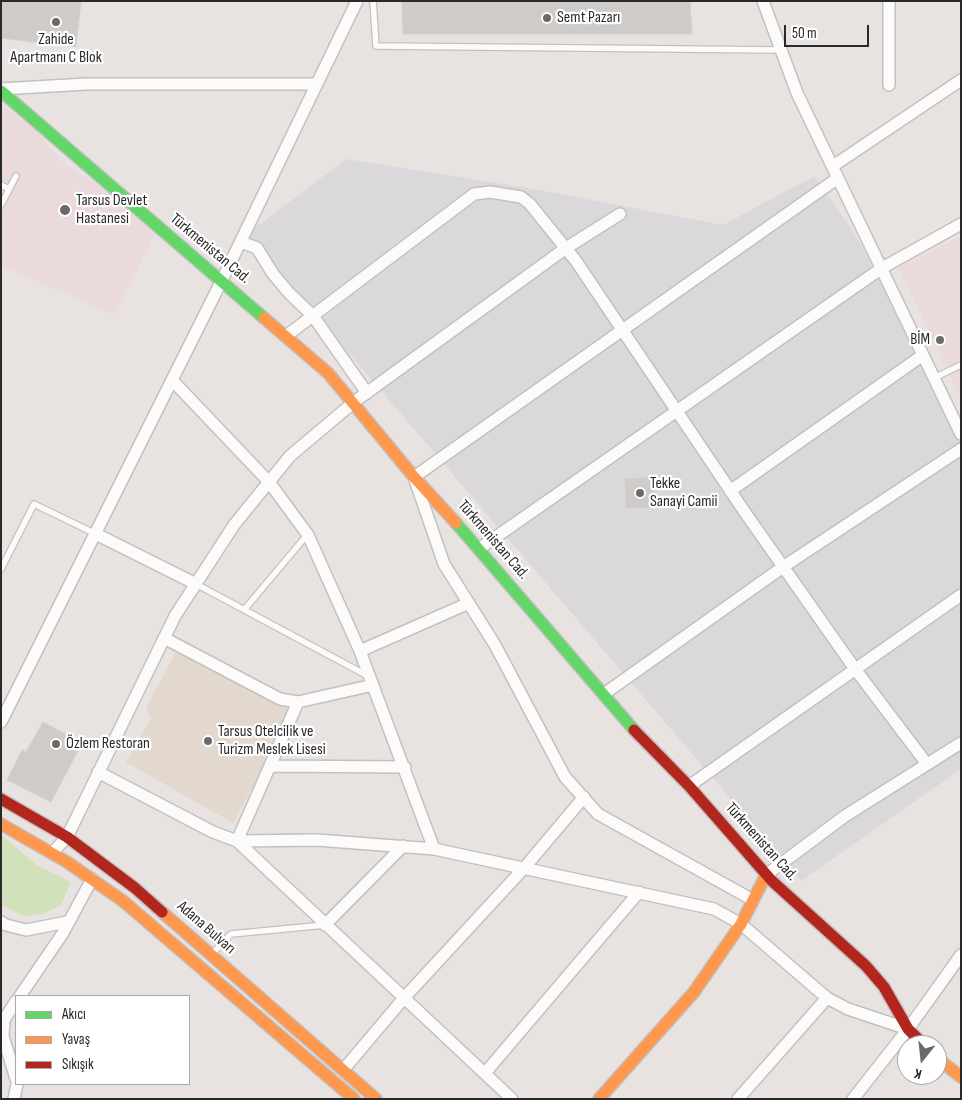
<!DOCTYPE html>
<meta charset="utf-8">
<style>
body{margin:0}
#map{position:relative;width:962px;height:1100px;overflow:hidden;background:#e8e3e0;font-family:"Sofia Sans Condensed",sans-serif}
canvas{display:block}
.frame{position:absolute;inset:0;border:2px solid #292929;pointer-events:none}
.legend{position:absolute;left:15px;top:995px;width:175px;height:90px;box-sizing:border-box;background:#fff;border:1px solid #a9a9a9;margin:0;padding:6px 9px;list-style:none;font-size:15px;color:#292929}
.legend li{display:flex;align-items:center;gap:10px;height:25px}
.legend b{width:25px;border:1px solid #a9a9a9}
.north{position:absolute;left:897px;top:1035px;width:50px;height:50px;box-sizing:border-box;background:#fff;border:1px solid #a9a9a9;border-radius:50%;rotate:196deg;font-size:14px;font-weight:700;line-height:20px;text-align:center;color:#292929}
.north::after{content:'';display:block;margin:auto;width:18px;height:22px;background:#6c6a69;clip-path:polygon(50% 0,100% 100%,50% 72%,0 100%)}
.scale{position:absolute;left:784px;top:25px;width:85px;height:22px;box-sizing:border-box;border:2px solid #292929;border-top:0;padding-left:6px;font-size:15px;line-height:18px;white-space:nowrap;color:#292929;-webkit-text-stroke:4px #fff;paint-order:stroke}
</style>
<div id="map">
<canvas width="962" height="1100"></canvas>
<div class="frame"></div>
<ul class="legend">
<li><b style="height:6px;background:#63d668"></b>Akıcı</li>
<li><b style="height:6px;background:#ff974d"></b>Yavaş</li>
<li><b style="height:6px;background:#b3261e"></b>Sıkışık</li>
</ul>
<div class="north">K</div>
<div class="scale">50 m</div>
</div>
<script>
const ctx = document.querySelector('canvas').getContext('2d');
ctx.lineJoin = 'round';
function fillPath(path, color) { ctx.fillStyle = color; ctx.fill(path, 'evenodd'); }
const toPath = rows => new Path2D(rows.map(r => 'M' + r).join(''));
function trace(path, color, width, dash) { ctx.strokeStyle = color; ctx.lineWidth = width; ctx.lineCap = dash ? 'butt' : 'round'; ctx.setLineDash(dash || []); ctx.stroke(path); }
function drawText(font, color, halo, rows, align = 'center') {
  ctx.font = font + ' "Sofia Sans Condensed",sans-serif'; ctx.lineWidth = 4.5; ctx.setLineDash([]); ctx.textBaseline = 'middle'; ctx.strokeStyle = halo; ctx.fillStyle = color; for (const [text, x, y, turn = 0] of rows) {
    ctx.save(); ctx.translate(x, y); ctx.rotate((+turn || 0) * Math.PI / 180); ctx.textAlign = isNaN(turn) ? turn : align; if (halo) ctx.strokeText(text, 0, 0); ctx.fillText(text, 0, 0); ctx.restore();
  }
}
fillPath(toPath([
 [346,159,528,188,723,225,814,176,855,234,961,430,961,769,801,881,247,234]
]), '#dbd8db');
fillPath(toPath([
 [179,646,294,711,233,823,126,762,151,719,146,708]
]), '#e2d8ce');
fillPath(toPath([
 [1,104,40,132,48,146,62,162,103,188,156,232,114,315,1,265],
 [961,236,961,399,899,268]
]), '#eadadb');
fillPath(toPath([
 [1,835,38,866,71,882,61,905,43,914,24,916,1,905]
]), '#d1e1ba');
const building = toPath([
 [1,1,81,1,76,47,1,38,1,1],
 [402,1,690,1,692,34,403,34,402,1],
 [654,477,655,507,626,508,625,479,654,477],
 [43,722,82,743,51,802,7,780,22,750,26,752,43,722]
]);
fillPath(building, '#cecbc9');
trace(building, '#d3cfcc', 1);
const lane = toPath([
 [373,1,376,46,781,50],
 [1,185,9,189],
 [1,205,16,176],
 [934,378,961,365],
 [1,569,34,504,96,534],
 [196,584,368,676],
 [244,610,307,535],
 [212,954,231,934,325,925]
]);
const street = toPath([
 [763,1,797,93,961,434],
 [889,1,889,85],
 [1,89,86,84,317,84],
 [833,166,961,80],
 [241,242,257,248,273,274,289,293,313,316,367,393],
 [286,336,474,194,490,192,521,197,530,204,576,261,744,511,855,669,927,764],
 [172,380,269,482,308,535,360,651,434,849],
 [730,491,923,355],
 [96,534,196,584],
 [480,548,882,268,961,224],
 [164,638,280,699,298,702,373,685],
 [360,651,469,603],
 [604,694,783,567,961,449],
 [298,702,237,841,512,1099],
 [1,722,222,280,357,1],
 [270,766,405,767],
 [98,772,213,832,237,841,317,840,434,849,714,909,741,924,827,998,848,1009,908,1029],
 [689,786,961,595],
 [52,853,67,837,175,616,234,525,290,456,354,402,566,248,620,214],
 [766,875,845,816,961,743],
 [753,900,598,814,565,777,495,645,444,564,414,477,838,178],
 [1,922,6,925,26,930,67,922],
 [325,925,403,846],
 [20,996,63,933,92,879],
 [16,1001,4,1020,3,1036,16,1079],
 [344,1069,404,998,525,867,584,797],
 [485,1073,639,892],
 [14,1099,17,1084],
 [738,1099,827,998],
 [853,1099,908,1029,961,955]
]);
const fast = toPath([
 [1,91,264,318],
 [456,523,634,730]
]);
const slow = toPath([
 [264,318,328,373,414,477,456,523],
 [1,824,67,862,123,901,354,1099],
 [162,912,376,1099],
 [937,1058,961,1077],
 [599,1099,694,992,741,924,766,875]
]);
const jam = toPath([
 [634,730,689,786,772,881,866,966,884,987,908,1029,924,1045],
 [1,799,67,837,135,888,162,912]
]);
trace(lane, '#c2c1c1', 8);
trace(street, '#c2c1c1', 14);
trace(fast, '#c2c1c1', 14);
trace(slow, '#c2c1c1', 14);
trace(jam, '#c2c1c1', 14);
trace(lane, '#fcfbfa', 5.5);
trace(street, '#fcfbfa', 11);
trace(fast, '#63d668', 11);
trace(slow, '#ff974d', 11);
trace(jam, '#b3261e', 11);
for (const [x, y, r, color] of [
 [547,18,5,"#6c6a69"],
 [56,22,5,"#6c6a69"],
 [65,210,6,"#6c6a69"],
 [940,340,5,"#6c6a69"],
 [640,493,5,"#6c6a69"],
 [208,741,5,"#6c6a69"],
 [56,744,5,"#6c6a69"]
]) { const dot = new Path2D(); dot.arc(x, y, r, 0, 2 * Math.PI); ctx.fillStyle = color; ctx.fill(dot); trace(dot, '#fff', 2); }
drawText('16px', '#292929', '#fff', [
 ["Semt Pazarı",557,18],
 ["Zahide",56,40,"center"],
 ["Apartmanı C Blok",56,58,"center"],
 ["Tarsus Devlet",76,201],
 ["Hastanesi",76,219],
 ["BİM",930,340,"right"],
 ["Tekke",650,484],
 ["Sanayi Camii",650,502],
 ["Tarsus Otelcilik ve",218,732],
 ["Turizm Meslek Lisesi",218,750],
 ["Özlem Restoran",66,744]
], 'left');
drawText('16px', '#292929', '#fff', [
 ["Türkmenistan Cad.",210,249,40],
 ["Türkmenistan Cad.",493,540,49],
 ["Türkmenistan Cad.",761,842,48],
 ["Adana Bulvarı",206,928,41]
]);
</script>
